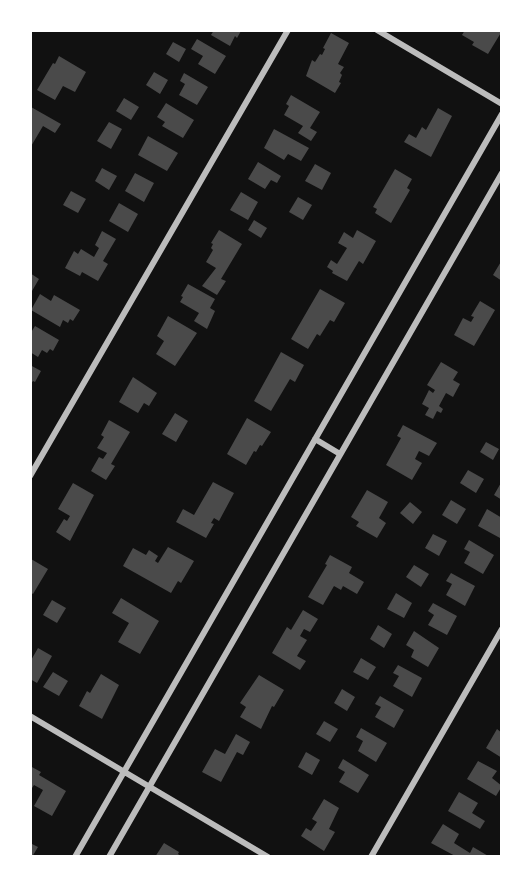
<!DOCTYPE html>
<style>
body{margin:0}
#map{position:relative;width:532px;height:887px;overflow:hidden;background:#111;font-family:Overpass,sans-serif}
canvas{display:block}
.frame{position:absolute;inset:0;border:32px solid #fff;pointer-events:none}
</style>
<div id="map">
<canvas width="532" height="887"></canvas>
<div class="frame"></div>
</div>
<script>
const ctx = document.querySelector('canvas').getContext('2d');
ctx.lineJoin = 'round';
function fillPath(path, color) { ctx.fillStyle = color; ctx.fill(path, 'evenodd'); }
const toPath = rows => new Path2D(rows.map(r => 'M' + r).join(''));
function trace(path, color, width, dash) { ctx.strokeStyle = color; ctx.lineWidth = width; ctx.lineCap = dash ? 'butt' : 'round'; ctx.setLineDash(dash || []); ctx.stroke(path); }
fillPath(toPath([
 [214,30,240,30,241,31,237,38,235,36,230,46,211,35],
 [465,30,500,30,502,31,488,54,472,45,474,42,462,35],
 [331,33,349,43,338,64,344,67,340,73,342,75,339,82,341,83,335,93,306,76,312,60,315,62,320,54,322,55,325,49,323,48],
 [197,39,226,56,215,74,198,64,203,56,191,49],
 [173,42,186,49,179,62,166,54],
 [59,56,86,72,75,92,63,86,55,100,37,90,53,63,55,64],
 [154,72,168,80,160,94,146,85],
 [184,73,208,87,197,105,179,95,185,84,180,81],
 [291,95,320,112,310,128,317,132,311,141,298,133,303,126,284,115,289,106,286,104],
 [124,98,139,107,131,120,116,111],
 [166,103,194,120,183,138,162,126,165,122,157,117],
 [31,107,61,124,55,133,43,126,30,148],
 [438,108,452,116,431,157,404,142,409,134,416,138,422,127,426,130],
 [109,122,122,129,111,149,97,141],
 [274,129,309,148,301,161,288,154,284,160,264,148],
 [148,136,178,153,167,171,138,155],
 [258,162,281,176,277,183,271,180,265,189,248,179],
 [315,164,331,173,322,190,305,181],
 [102,168,117,176,109,190,95,181],
 [395,169,412,179,407,188,410,190,391,223,375,213,377,209,373,207],
 [135,173,154,183,144,202,125,191],
 [71,191,86,199,78,213,63,205],
 [241,192,258,202,248,220,230,210],
 [298,197,312,205,303,220,289,212],
 [119,203,138,214,128,232,109,221],
 [254,220,267,228,261,238,248,230],
 [219,230,242,244,221,279,226,281,217,295,202,286,216,268,206,262,213,250,211,248,213,244,211,243],
 [357,230,376,241,363,264,359,261,347,281,332,273,333,271,327,267,331,260,337,264,347,248,338,243,344,232,353,238],
 [102,231,116,239,103,261,108,264,98,281,82,272,80,276,65,268,74,251,78,254,81,249,94,257,99,248,95,245],
 [502,260,502,281,493,275],
 [30,273,39,279,32,291,30,290],
 [188,284,215,299,210,308,215,311,207,329,194,321,199,313,180,302,183,297,181,296],
 [320,289,345,303,334,322,330,320,320,336,317,334,308,349,291,339],
 [40,294,51,301,54,295,80,310,73,321,70,319,68,323,63,320,60,327,31,310],
 [480,301,495,310,474,346,454,335,463,318,471,322,474,317,471,316],
 [168,316,197,333,175,366,156,354,164,341,157,336],
 [35,326,59,340,53,351,50,349,47,353,42,350,38,357,30,352,30,334],
 [281,352,304,365,295,382,290,379,271,411,254,401],
 [441,362,458,372,453,380,460,384,453,397,446,393,439,406,443,409,441,413,437,411,433,419,425,415,429,408,422,404,429,390,433,393,435,390,427,385],
 [30,365,41,371,35,382,33,381,30,385],
 [133,377,157,393,149,406,144,403,138,413,119,402],
 [175,413,188,421,176,442,162,434],
 [247,418,271,432,262,446,260,445,256,452,254,451,246,465,227,454],
 [109,420,130,432,111,464,115,466,106,480,91,471,99,457,103,459,107,453,97,448,104,437,101,435],
 [403,425,437,443,429,456,419,451,415,459,422,463,412,480,386,465,401,438,397,436],
 [486,442,499,449,493,460,480,452],
 [468,470,484,479,476,493,460,483],
 [502,481,502,500,494,495],
 [213,482,234,493,219,521,214,518,211,523,214,524,206,538,176,522,183,509,194,515],
 [73,483,94,495,70,541,56,532,64,519,67,521,70,516,58,509],
 [367,490,388,502,379,518,386,523,377,538,356,526,359,522,351,517],
 [451,500,466,509,457,524,442,515],
 [410,502,422,512,413,524,400,513],
 [487,509,502,518,500,538,478,526],
 [433,534,447,541,439,556,425,548],
 [469,540,494,555,483,574,464,563,470,552,464,549],
 [168,547,194,561,181,583,178,581,171,593,123,566,133,548,146,555,149,550,158,556,155,561,158,563],
 [330,555,352,567,349,573,364,582,357,594,343,586,341,590,334,586,323,605,308,597,327,565,325,564],
 [31,559,48,569,33,594,30,592],
 [414,565,429,574,421,587,406,577],
 [451,573,475,586,465,606,446,595,452,584,446,581],
 [396,593,412,603,404,618,387,609],
 [121,598,159,621,140,654,118,642,129,623,112,613],
 [52,600,66,608,57,623,43,615],
 [433,603,457,616,447,635,428,625,434,615,428,611],
 [303,610,318,619,310,632,304,629,300,636,307,640,297,656,306,661,300,670,272,653,287,627,291,630],
 [378,625,392,634,384,648,370,639],
 [414,631,439,648,428,667,411,657,414,650,406,645],
 [38,648,52,656,37,683,30,679,30,662],
 [361,658,376,667,368,680,353,672],
 [398,665,422,678,412,697,393,686,399,676,393,673],
 [53,672,68,681,59,696,43,687],
 [101,674,119,685,102,719,79,706,87,691,90,693],
 [259,675,284,690,274,707,272,706,261,729,240,717,246,707,240,703],
 [342,689,355,697,347,711,334,703],
 [380,696,404,710,394,728,375,717,381,707,375,704],
 [324,721,338,729,330,742,316,734],
 [361,728,387,743,376,762,358,751,363,741,356,737],
 [497,729,502,733,502,758,486,748],
 [236,734,250,742,243,755,237,752,221,782,202,772,215,749,225,754],
 [306,752,320,760,312,775,298,767],
 [343,759,369,775,358,793,339,782,345,772,338,768],
 [478,761,497,771,492,778,502,786,496,796,467,779],
 [30,766,41,772,39,775,66,791,52,816,34,806,43,790,34,785,30,791],
 [459,792,478,803,472,813,485,821,480,829,448,811],
 [324,799,339,808,329,829,335,832,324,851,301,836,306,828,311,831,317,822,312,819],
 [443,824,459,834,454,843,470,853,473,847,490,857,457,857,431,843],
 [30,843,38,847,32,857,30,857],
 [164,843,179,852,178,854,182,857,155,857]
]), '#4a4a4a');
trace(toPath([
 [377,30,502,104],
 [315,439,340,454],
 [30,476,288,30],
 [30,716,268,857],
 [75,857,502,114],
 [109,857,502,173],
 [371,857,502,629]
]), '#bcbcbc', 6);
</script>
